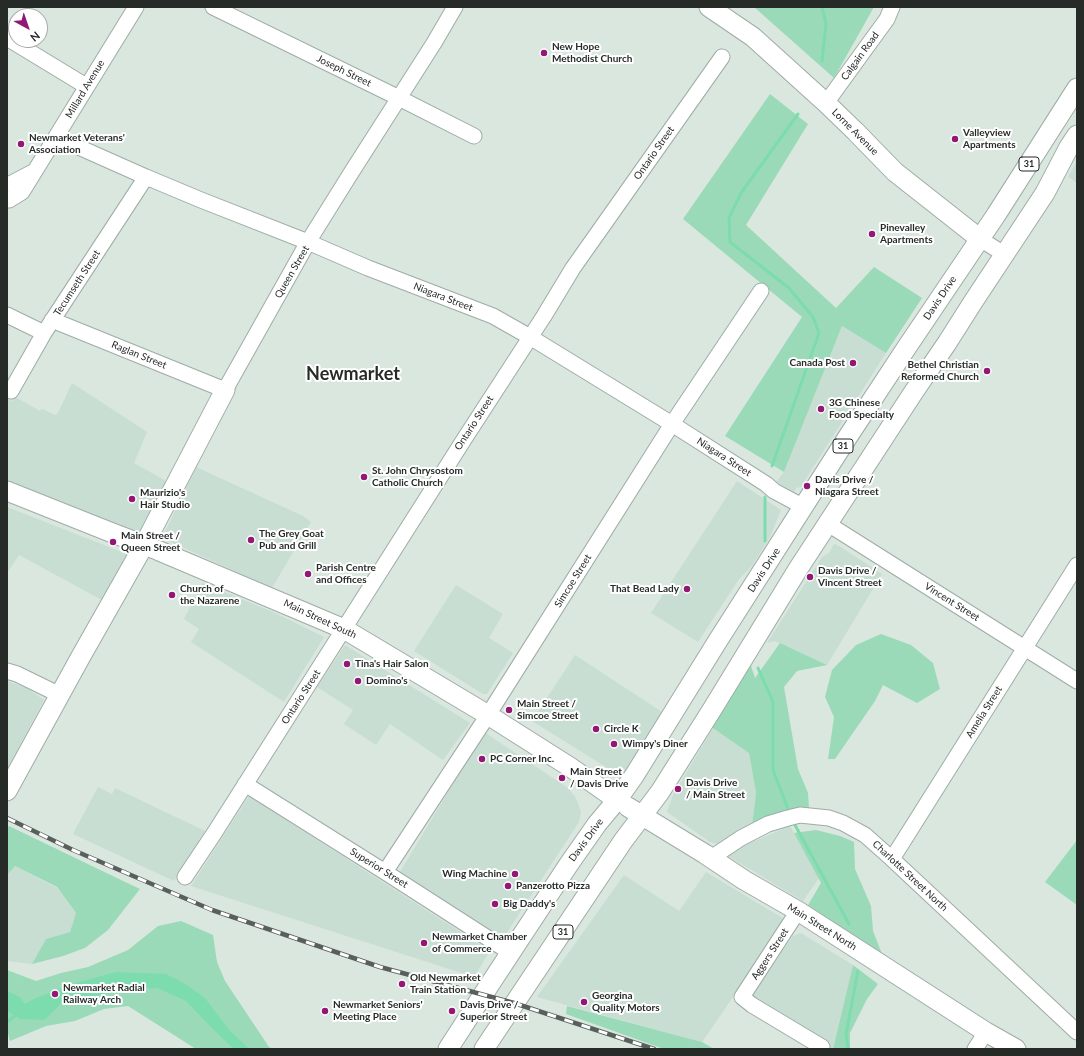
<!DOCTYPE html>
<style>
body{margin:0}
#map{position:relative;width:1084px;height:1056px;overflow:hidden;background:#d9e7df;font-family:Lato,sans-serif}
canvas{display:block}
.frame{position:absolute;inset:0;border:8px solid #262b28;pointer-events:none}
.north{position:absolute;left:8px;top:8px;width:40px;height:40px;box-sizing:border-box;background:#fff;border:1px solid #a8aaa9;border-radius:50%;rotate:140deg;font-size:11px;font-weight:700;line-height:16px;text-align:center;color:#262b28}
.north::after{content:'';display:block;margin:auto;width:14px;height:18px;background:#931874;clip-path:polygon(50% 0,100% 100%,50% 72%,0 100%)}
</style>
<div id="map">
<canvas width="1084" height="1056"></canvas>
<div class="frame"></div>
<div class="north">N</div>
</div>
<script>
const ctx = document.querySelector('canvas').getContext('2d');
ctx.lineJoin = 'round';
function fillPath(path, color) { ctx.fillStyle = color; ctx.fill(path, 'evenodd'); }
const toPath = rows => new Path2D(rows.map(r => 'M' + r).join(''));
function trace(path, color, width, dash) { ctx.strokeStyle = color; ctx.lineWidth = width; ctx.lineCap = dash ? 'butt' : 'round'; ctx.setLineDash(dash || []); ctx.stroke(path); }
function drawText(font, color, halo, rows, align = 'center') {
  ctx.font = font + ' Lato,sans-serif'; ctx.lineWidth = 4; ctx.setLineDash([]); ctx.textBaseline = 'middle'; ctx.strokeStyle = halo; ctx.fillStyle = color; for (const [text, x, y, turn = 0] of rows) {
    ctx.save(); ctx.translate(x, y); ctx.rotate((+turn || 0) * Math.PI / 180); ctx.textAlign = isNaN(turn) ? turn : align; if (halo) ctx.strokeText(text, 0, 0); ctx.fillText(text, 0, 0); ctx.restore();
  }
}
fillPath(toPath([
 [1077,161,1077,183,1068,177],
 [842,326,886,353,800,488,797,487,794,492,776,482,784,472],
 [72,383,147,432,134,463,166,481,155,504,144,534,7,482,7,399,12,401,15,397,40,411,42,409,55,415,58,413],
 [196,467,303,516,311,522,272,588,162,538],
 [737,481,781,510,770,537,752,566,739,579,698,642,651,613],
 [7,507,127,554,102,600,19,555,7,573],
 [834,544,839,546,882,574,827,665,789,647,774,641,767,643,822,557,829,553],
 [202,583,273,612,324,637,284,702,191,642,199,629,184,619],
 [456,585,503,614,489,638,513,653,487,694,483,694,414,651],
 [345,645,470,723,443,760,390,724,376,745,344,724,353,710,317,687],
 [575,655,662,712,622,777,532,721],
 [7,681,27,688,44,700,7,770],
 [713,728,749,753,756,793,752,826,721,845,710,842,667,812,673,795],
 [484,732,568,788,576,798,581,812,579,822,502,940,400,872],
 [98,787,112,794,115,788,205,831,174,881,73,834],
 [249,796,490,951,474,977,191,886],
 [790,826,819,878,803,901,728,856,738,848],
 [7,862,57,888,76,913,70,932,47,939,32,964,7,961],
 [706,872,786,920,702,1042,537,997,624,875,679,911],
 [801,933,853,965,833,1049,751,997,793,936]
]), '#c8ded2');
fillPath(toPath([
 [754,7,874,7,834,78],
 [770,94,808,124,746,225,836,308,874,267,922,298,886,353,842,326,784,472,725,436,802,317,683,219],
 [881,634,911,645,933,663,940,689,917,703,883,685,875,701,835,759,828,759,834,717,825,697,832,670,856,645],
 [780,643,827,665,797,671,784,687,798,769,808,793,809,808,782,818,752,826,756,793,749,753,707,724,749,660,755,678],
 [9,826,96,868,140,889,108,930,85,948,63,956,32,964,46,939,70,932,76,913,57,887,15,866,7,875,7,829],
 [816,830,840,836,854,842,855,869,871,906,873,931,882,954,808,905,821,883,794,833],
 [1077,840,1077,905,1045,882],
 [181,921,213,935,217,962,225,981,269,1047,273,1049,196,1049,128,1006,104,1009,75,1021,46,1026,10,1041,7,1030,7,970,36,981,61,973,88,967,128,950,158,926],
 [853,965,878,984,867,999,850,1033,850,1049,833,1049],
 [567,1006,702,1042,714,1049,664,1049,566,1014]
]), '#9adab8');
fillPath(toPath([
 [116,972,166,974,184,983,205,998,230,1031,246,1046,250,1049,234,1049,213,1029,186,1001,157,988,115,991,83,1000,65,999,54,1011,44,1020,20,1019,7,1011,7,991,20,997,25,1004,36,998,79,982]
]), '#7ddcae');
trace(toPath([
 [822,61,826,24,822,7],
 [772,466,819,333,813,317,789,288,730,242,729,218,741,193,798,114],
 [765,497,765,541],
 [758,668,773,702,773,770,788,809],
 [795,825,849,924],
 [7,1022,18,1013],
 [848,1049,846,1034,858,971]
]), '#7ddcae', 3);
const minor = toPath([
 [213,7,391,94,474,136],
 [7,38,86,86],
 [826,103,887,19,892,7],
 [56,137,146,177,201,200,308,242,368,268,493,316,530,337,672,424,766,484,774,491,804,507],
 [7,184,12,183,33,172],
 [7,200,9,200,22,192,136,7],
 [980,239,1004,254],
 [7,315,44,333],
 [52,320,225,390,308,242,351,173,434,43,455,7],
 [11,391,44,333,146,177],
 [828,524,1077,681],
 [7,671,17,674,60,695],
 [245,784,385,872,511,953],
 [711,858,741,838,768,824,788,818,800,815,829,818,843,823,865,835,892,859,1077,1032],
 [892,859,1077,565],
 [385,872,488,715,672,424,761,291],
 [185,877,215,832,463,441,544,316,573,268,722,57],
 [798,911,742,997,752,1005,822,1047],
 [975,1049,986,1032]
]);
const major = toPath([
 [709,7,753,37,826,103,855,131,895,172,980,239],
 [7,491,110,532,157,550,344,629,488,715,570,767,617,800],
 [7,791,80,658,144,545,225,390],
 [628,807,705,854,744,880,798,911,986,1032,1016,1049],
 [448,1049,490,984,569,864,597,824,617,800,634,776,717,642,849,435,907,347,996,215,1077,88],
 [484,1049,623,841,660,792,713,708,798,569,913,393,947,343,973,302,1045,193,1069,147,1077,135]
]);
trace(minor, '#9faca5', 17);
trace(major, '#9faca5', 21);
trace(minor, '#fff', 15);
trace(major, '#fff', 19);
const rail = toPath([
 [7,818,73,850,212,910,380,967,514,1003,654,1049]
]);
trace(rail, '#59605c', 4.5);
trace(rail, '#fff', 3, [9]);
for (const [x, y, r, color] of [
 [544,53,4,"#931874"],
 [955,139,4,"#931874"],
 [21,144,4,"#931874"],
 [872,234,4,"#931874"],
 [853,363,4,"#931874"],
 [987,371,4,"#931874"],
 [821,409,4,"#931874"],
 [364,477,4,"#931874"],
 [807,486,4,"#931874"],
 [132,499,4,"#931874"],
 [251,540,4,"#931874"],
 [113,542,4,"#931874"],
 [308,574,4,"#931874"],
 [810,577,4,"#931874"],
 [687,589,4,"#931874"],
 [172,595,4,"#931874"],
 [347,664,4,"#931874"],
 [358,681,4,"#931874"],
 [509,710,4,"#931874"],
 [596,729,4,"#931874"],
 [614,744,4,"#931874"],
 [482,759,4,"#931874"],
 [562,778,4,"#931874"],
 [678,789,4,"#931874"],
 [515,874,4,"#931874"],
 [508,886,4,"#931874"],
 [495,904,4,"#931874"],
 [424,943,4,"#931874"],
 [402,984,4,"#931874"],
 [55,994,4,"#931874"],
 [584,1002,4,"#931874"],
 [325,1011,4,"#931874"],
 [452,1011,4,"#931874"]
]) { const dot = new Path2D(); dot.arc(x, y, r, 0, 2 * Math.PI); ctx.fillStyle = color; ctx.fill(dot); trace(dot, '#fff', 1.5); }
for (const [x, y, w] of [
 [1029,164,20],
 [843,446,20],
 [563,932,20]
]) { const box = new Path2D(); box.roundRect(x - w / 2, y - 7, w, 14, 3); ctx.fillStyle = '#fff'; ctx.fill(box); trace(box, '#262b28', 1); }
drawText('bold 9px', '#262b28', null, [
 ["31",1029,164],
 ["31",843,446],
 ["31",563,932]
]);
drawText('bold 10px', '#262b28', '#fff', [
 ["New Hope",552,47],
 ["Methodist Church",552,59],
 ["Valleyview",963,133],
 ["Apartments",963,145],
 ["Newmarket Veterans'",29,138],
 ["Association",29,150],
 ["Pinevalley",880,228],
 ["Apartments",880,240],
 ["Canada Post",845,363,"right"],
 ["Bethel Christian",979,365,"right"],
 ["Reformed Church",979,377,"right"],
 ["3G Chinese",829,403],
 ["Food Specialty",829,415],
 ["St. John Chrysostom",372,471],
 ["Catholic Church",372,483],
 ["Davis Drive /",815,480],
 ["Niagara Street",815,492],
 ["Maurizio's",140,493],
 ["Hair Studio",140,505],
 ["The Grey Goat",259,534],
 ["Pub and Grill",259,546],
 ["Main Street /",121,536],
 ["Queen Street",121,548],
 ["Parish Centre",316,568],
 ["and Offices",316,580],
 ["Davis Drive /",818,571],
 ["Vincent Street",818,583],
 ["Church of",180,589],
 ["the Nazarene",180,601],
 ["That Bead Lady",679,589,"right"],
 ["Tina's Hair Salon",355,664],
 ["Domino's",366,681],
 ["Main Street /",517,704],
 ["Simcoe Street",517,716],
 ["Circle K",604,729],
 ["Wimpy's Diner",622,744],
 ["PC Corner Inc.",490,759],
 ["Main Street",570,772],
 ["/ Davis Drive",570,784],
 ["Davis Drive",686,783],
 ["/ Main Street",686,795],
 ["Wing Machine",507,874,"right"],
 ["Panzerotto Pizza",516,886],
 ["Big Daddy's",503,904],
 ["Newmarket Chamber",432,937],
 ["of Commerce",432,949],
 ["Old Newmarket",410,978],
 ["Train Station",410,990],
 ["Newmarket Radial",63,988],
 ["Railway Arch",63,1000],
 ["Georgina",592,996],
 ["Quality Motors",592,1008],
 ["Newmarket Seniors'",333,1005],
 ["Meeting Place",333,1017],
 ["Davis Drive /",460,1005],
 ["Superior Street",460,1017]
], 'left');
drawText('10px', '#262b28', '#fff', [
 ["Calgain Road",860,56,-54],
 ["Joseph Street",344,71,26],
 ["Millard Avenue",85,89,-59],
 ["Lorne Avenue",855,132,45],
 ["Ontario Street",654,153,-55],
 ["Queen Street",292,272,-60],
 ["Tecumseth Street",77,283,-57],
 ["Niagara Street",443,297,21],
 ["Davis Drive",940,298,-56],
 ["Raglan Street",139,355,22],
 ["Ontario Street",474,423,-57],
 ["Niagara Street",724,457,33],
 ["Davis Drive",764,570,-57],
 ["Simcoe Street",573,581,-58],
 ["Vincent Street",952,602,32],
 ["Main Street South",320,619,25],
 ["Ontario Street",301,697,-57],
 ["Amelia Street",984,712,-58],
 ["Davis Drive",586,840,-54],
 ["Superior Street",379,868,32],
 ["Charlotte Street North",910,876,43],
 ["Main Street North",822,927,32],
 ["Aggers Street",770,954,-57]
]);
drawText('bold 18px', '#262b28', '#fff', [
 ["Newmarket",353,374]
]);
</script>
